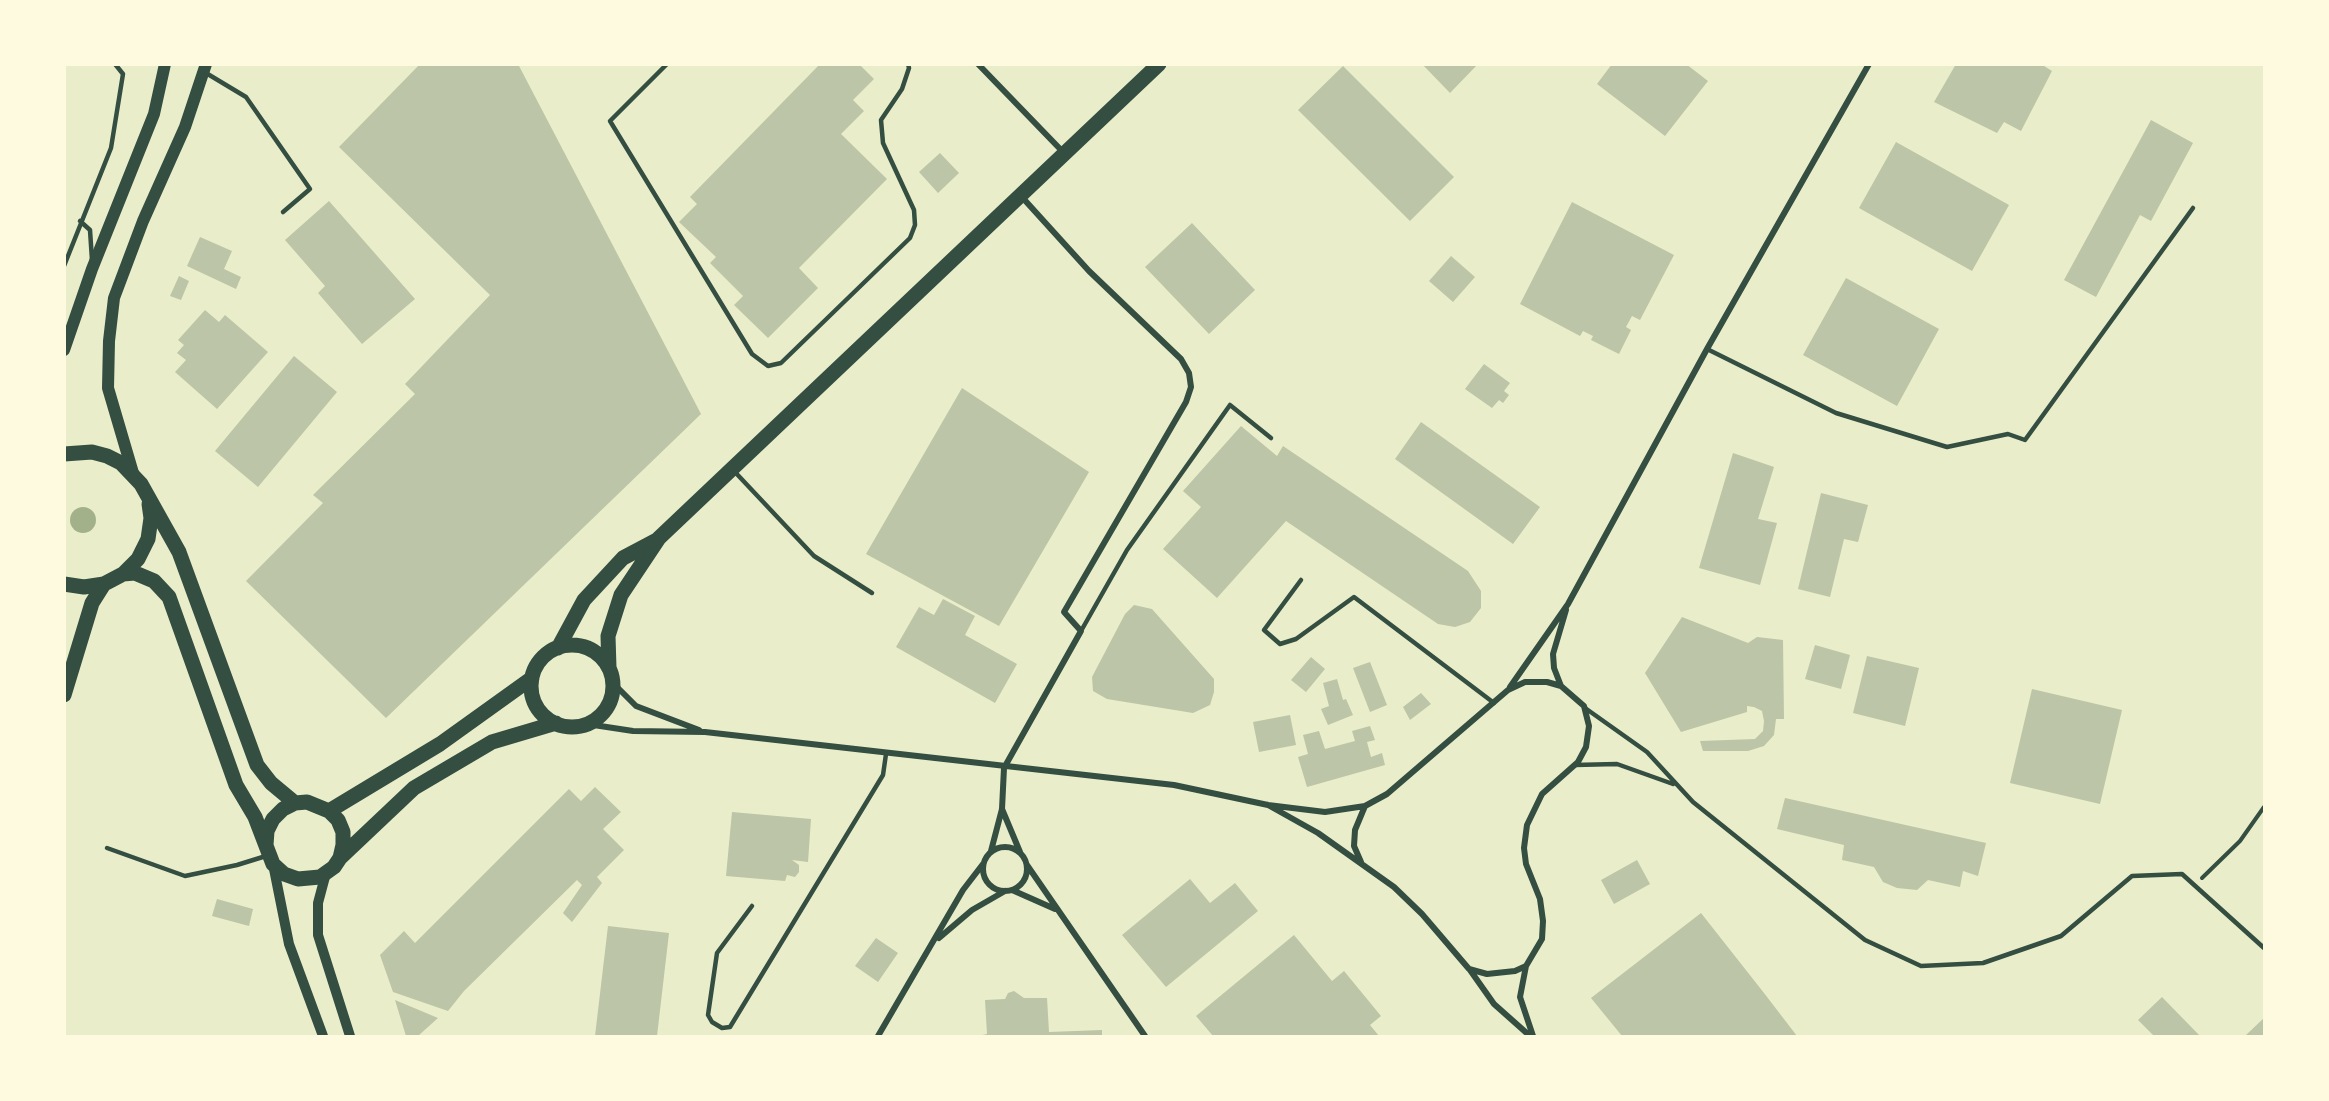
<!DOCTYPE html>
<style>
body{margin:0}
#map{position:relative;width:2329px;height:1101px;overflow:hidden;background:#e9edc9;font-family:Quicksand,sans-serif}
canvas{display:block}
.frame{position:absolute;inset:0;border:66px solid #fefae0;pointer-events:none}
</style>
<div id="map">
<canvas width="2329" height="1101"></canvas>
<div class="frame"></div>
</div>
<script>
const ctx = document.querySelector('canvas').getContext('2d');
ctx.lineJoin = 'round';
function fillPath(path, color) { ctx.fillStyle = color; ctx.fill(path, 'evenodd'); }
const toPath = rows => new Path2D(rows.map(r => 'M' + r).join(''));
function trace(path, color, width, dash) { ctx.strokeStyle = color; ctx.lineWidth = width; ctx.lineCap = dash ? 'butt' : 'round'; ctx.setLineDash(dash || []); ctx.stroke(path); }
fillPath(toPath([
 '70 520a13 13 0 1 1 26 0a13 13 0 1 1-26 0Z'
]), '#a3b18a');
fillPath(toPath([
 [420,64,518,64,701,414,386,718,246,581,323,503,313,495,415,394,405,384,490,295,339,147],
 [820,64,859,64,874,79,853,100,864,111,841,134,887,179,799,268,818,288,768,338,734,305,743,296,710,263,716,257,679,222,697,204,690,197],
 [1422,64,1478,64,1450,93],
 [1612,64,1686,64,1708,81,1665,136,1597,84],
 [1956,64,2041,64,2052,71,2021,131,2004,122,1997,133,1934,102],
 [1343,66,1454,177,1410,221,1298,110],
 [2151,120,2193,143,2151,221,2140,215,2096,297,2064,280],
 [1896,142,2009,205,1972,271,1859,208],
 [940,153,959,173,938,193,919,172],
 [329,201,415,299,362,344,318,293,325,286,285,240],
 [1572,202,1674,255,1640,320,1632,316,1626,327,1631,330,1619,354,1591,340,1593,336,1583,331,1580,336,1520,304],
 [1192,223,1255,290,1209,334,1145,267],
 [200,237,232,251,224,269,241,277,236,289,187,266],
 [1451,256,1475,277,1453,302,1429,281],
 [179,276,189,281,181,300,170,296],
 [1846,278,1939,329,1897,406,1803,355],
 [205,310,219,322,225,315,268,352,217,409,175,372,186,360,177,353,184,345,178,340],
 [294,356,337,392,258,487,215,451],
 [1484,364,1510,383,1504,391,1509,395,1503,403,1499,400,1492,408,1465,389],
 [962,388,1089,472,999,626,866,554],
 [1421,422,1540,507,1513,544,1395,459],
 [1241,426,1277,456,1283,446,1468,571,1481,591,1481,608,1470,622,1455,627,1438,624,1286,521,1217,598,1163,549,1201,507,1183,491],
 [1733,453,1774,467,1758,519,1777,523,1760,585,1699,568],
 [1821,493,1868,505,1858,542,1844,539,1830,597,1798,589],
 [943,599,975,616,965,635,1017,664,995,703,896,647,919,607,934,615],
 [1134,605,1152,609,1214,679,1214,692,1210,705,1193,713,1107,699,1093,691,1092,677,1125,614],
 [1682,617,1748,643,1757,637,1783,640,1784,719,1776,719,1774,735,1764,746,1748,751,1703,751,1700,741,1755,739,1763,731,1764,721,1762,711,1754,707,1747,706,1747,712,1681,732,1645,673],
 [1815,645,1850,655,1841,689,1805,679],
 [1867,656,1919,668,1905,726,1853,713],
 [1311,657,1325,669,1306,692,1291,680],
 [1370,662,1387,705,1370,712,1353,668],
 [1337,679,1343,700,1346,699,1353,715,1328,725,1321,709,1329,706,1323,683],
 [2032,689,2122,710,2100,804,2010,783],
 [1421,693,1431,704,1410,720,1403,707],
 [1290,715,1296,745,1259,752,1253,722],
 [1370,726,1375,740,1367,742,1371,757,1382,753,1385,765,1307,787,1298,757,1308,754,1303,735,1319,731,1325,749,1355,741,1352,731],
 [595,787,621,812,603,829,624,850,597,877,602,883,572,922,563,913,582,885,577,880,464,991,448,1011,393,992,380,955,404,931,415,943,569,789,581,801],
 [1785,798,1986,843,1978,876,1963,871,1960,887,1928,880,1917,890,1897,888,1883,882,1874,867,1842,860,1844,845,1777,829],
 [732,812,811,819,808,862,792,860,799,865,799,872,795,877,787,875,785,881,726,876],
 [1637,860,1650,884,1614,904,1601,880],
 [1190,879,1210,903,1235,883,1258,911,1166,987,1122,935],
 [217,899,253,909,249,926,212,916],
 [1701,913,1764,993,1797,1036,1622,1036,1591,998],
 [608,926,669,933,657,1036,595,1036],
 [1294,935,1332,981,1344,971,1381,1016,1370,1025,1379,1036,1213,1036,1196,1016],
 [876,938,898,953,878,982,855,966],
 [1014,991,1024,998,1047,998,1049,1032,1102,1030,1102,1036,978,1036,987,1034,985,1000,1005,999,1008,993],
 [2162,997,2200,1036,2154,1036,2138,1020],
 [395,1000,438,1018,418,1036,406,1036],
 [2264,1018,2264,1036,2247,1036,2246,1035]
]), '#bcc5a7');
trace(toPath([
 [2202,878,2240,841,2264,807]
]), '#344e41', 4);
trace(toPath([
 [667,64,610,121,752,354,768,366,781,363,910,238,915,225,914,210,883,143,881,120,902,89,909,68,908,64],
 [206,73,246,97,310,189,283,212],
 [80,221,90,230,92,260],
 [64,266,111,148,123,74,115,64],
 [1707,349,1836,413,1947,447,2008,434,2025,440,2193,208],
 [734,471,814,556,872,593],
 [1301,580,1264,630,1280,644,1296,639,1354,597,1494,703],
 [1081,631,1127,550,1230,405,1271,438],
 [1585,708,1647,752,1693,802,1865,940,1921,966,1983,963,2061,936,2132,876,2182,874,2264,948],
 [1575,765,1617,764,1673,784],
 [107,848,185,876,237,865,266,856],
 [752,906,717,953,708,1015,712,1022,722,1028,730,1027,883,775,886,754]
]), '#344e41', 4.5);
trace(toPath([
 [978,64,1064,153],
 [613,683,636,706,699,730],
 [1561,686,1554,668,1553,654,1566,610],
 [1510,687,1568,604,1707,349,1869,64],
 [587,724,633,731,705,732,1174,785,1268,805,1325,812,1365,806],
 [1268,805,1318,833,1394,887,1422,914,1469,969,1487,974,1515,971,1526,966,1542,939,1543,921,1540,899,1526,864,1524,848,1527,825,1542,794,1578,762,1586,747,1589,726,1584,706,1561,686,1547,682,1525,682,1508,690,1387,794,1365,806,1355,830,1354,846,1361,862],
 [1002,809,1020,852],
 '983 869a22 22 0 1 1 44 0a22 22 0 1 1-44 0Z',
 [991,851,1002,809,1004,768,1081,631,1064,612,1186,402,1191,387,1189,373,1181,359,1089,271,1021,196],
 [1027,865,1145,1036],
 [1012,890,1055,909],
 [939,938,972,910,1005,891],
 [1526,966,1520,997,1533,1036],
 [1470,970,1494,1004,1530,1036],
 [878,1036,963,890,983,864]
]), '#344e41', 6);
trace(toPath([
 [273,864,289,944,323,1036],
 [326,873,318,903,318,935,350,1036]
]), '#344e41', 10);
trace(toPath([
 [64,350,92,269,154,114,165,64],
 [133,473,108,388,109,341,114,298,143,221,185,127,206,64]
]), '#344e41', 12);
trace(toPath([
 [64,454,92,452,107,456,121,463,141,484,179,552,257,765,271,783,295,803],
 [123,574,135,573,154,581,169,597,236,785,255,817,273,864,284,874,298,879,320,877,334,867,340,858,343,845,343,832,338,820,329,811,307,802,295,803,283,809,273,819,267,831,266,845],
 [64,584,84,587,104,584,123,574,138,559,148,539,151,518,149,504],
 '531 686a41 41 0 1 1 82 0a41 41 0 1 1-82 0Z',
 [558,648,584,600,623,558,657,540],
 [609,668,608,636,621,595,659,538,1159,64],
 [64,695,92,603,104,584],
 [329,811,440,744,532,678],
 [340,858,414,788,492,742,556,723]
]), '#344e41', 15);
</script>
